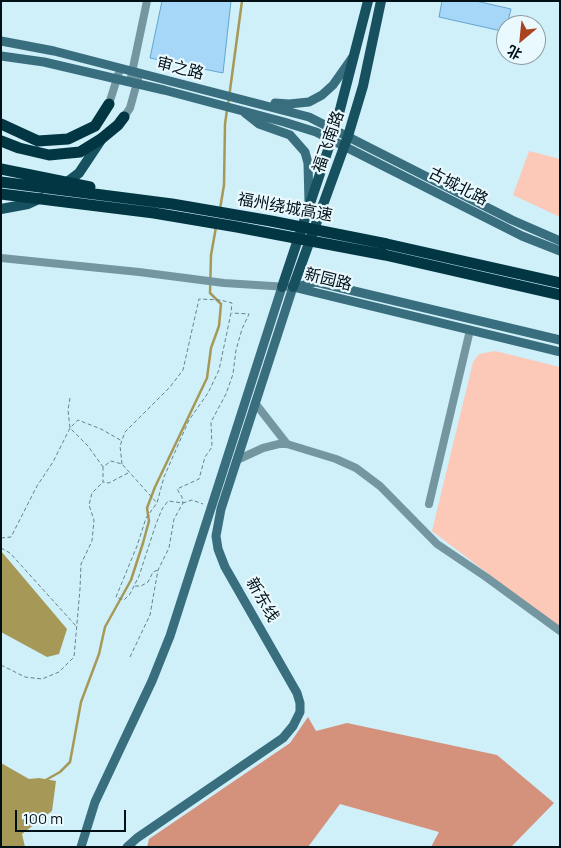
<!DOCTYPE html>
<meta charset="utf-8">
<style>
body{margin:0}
#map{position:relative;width:561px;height:848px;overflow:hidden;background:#cfeff9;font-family:Manrope,"Noto Sans SC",sans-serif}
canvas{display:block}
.frame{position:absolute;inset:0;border:2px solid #001017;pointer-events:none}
.north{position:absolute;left:496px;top:15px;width:50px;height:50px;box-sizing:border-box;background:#e9f9fe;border:1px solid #8c9ca2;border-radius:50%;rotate:208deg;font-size:14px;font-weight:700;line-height:20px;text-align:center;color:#001017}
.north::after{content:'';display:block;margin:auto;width:18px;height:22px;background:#aa431f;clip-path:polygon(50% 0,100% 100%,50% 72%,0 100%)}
.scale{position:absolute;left:15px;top:810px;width:111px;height:22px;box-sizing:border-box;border:2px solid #001017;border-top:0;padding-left:6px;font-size:15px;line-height:18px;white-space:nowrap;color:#001017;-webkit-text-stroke:4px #e9f9fe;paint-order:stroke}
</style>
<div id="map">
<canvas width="561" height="848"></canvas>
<div class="frame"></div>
<div class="north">北</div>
<div class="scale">100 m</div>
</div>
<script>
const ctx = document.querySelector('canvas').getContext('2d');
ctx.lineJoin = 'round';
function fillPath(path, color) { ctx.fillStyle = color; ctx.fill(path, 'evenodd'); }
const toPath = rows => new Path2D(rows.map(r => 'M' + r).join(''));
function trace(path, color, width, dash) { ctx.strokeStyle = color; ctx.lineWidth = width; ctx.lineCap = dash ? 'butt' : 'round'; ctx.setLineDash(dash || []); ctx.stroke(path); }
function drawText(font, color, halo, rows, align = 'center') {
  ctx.font = font + ' Manrope,"Noto Sans SC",sans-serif'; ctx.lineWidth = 4.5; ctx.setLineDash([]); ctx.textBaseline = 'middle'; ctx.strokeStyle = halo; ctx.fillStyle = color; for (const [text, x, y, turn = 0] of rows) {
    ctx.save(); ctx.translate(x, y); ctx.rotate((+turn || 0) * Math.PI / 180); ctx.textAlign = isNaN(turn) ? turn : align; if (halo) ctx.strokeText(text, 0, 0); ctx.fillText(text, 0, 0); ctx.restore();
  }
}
fillPath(toPath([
 [529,151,560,159,560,217,513,195],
 [495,351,560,367,560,628,432,531,473,362,479,354]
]), '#fcc9b8');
fillPath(toPath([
 [308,717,316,731,347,723,497,755,554,803,511,847,431,847,439,832,340,804,308,847,147,847,149,839,290,743]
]), '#d4917c');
fillPath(toPath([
 [1,551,67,629,59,654,47,657,1,632],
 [1,763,29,779,39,778,56,781,52,811,22,834,25,847,1,847]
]), '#a69958');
trace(toPath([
 [228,105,242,1],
 [220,209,224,185,225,124,227,110],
 [44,781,60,772,70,762,81,702,99,654,105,627,131,580,143,543,149,521,147,508,155,487,207,378,211,348,219,326,221,304,210,293,211,255,216,227]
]), '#a69958', 2.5);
const building = toPath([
 [162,1,231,1,223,73,150,58,162,1],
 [442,1,476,1,511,9,507,25,506,25,506,32,439,17,442,1]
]);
fillPath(building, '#a6d7f9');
trace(building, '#63a5cf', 1);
trace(toPath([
 [70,398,68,410,70,428,88,446,103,467],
 [122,464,120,446,125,432,170,387,183,370,199,299,220,300,232,303,231,313,219,370,208,393,189,420,164,477,157,503,146,518,137,546,116,597,124,600,130,594,139,576,156,524,162,509,168,501,183,503,192,500,203,504],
 [128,473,109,483,103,482,103,467,111,461,122,464,157,503],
 [1,538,11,537,37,486,53,462,70,428,78,420,101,429,122,441],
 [1,548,10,553,76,626],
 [135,586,141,586,148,582,153,572,158,570],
 [130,657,150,615,158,570,169,548,174,519,183,503,182,497,177,489,199,479,205,457,212,447,211,422,226,394,233,374,236,350,242,329,249,314,232,313],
 [1,665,25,677,42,679,59,672,74,657,80,589,81,564,92,541,94,520,89,505,92,493,103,482]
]), '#698189', 1, [4, 2.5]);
trace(toPath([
 [130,82,147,1],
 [109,104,120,69],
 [124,117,130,108,138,79],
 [1,258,139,272,224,283,288,287],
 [255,403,287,444],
 [237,460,263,448,279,444,287,444,336,459,356,468,380,486,437,544,486,577,560,631],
 [429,504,470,330]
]), '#7496a1', 8);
trace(toPath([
 [1,41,54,51,309,117,512,220,560,241],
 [1,56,44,62,164,90,284,122,316,132,522,236,560,251],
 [275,103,289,104,309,102,322,95,333,85,352,58],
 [245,113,259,124,290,135,305,152,308,163,309,203],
 [293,287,560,352],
 [296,287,316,282,560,340],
 [81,847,95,802,152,681,170,636,282,287],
 [127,847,137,838,283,738,293,726,300,712,300,703,297,693,225,567,218,549,216,536,221,509,293,287]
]), '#386e7d', 9);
trace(toPath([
 [62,186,79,173,101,140],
 [1,209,28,204,41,198],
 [282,287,335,129,368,1],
 [293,287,348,136,363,86,381,1]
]), '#17505f', 10);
trace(toPath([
 [1,124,38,141,68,139,95,126,109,104],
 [1,141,19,148,49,155,80,152,101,139,118,125,124,117]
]), '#013642', 11);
trace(toPath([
 [1,169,90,187],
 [1,182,172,204,271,221,387,244,560,283],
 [1,194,154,213,237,227,385,255,560,295]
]), '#013642', 11);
drawText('16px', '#001017', '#e9f9fe', [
 ["审之路",180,69,14],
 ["福飞南路",329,142,-71],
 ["古城北路",458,187,27],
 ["福州绕城高速",285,208,10],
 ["新园路",328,280,14],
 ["新东线",262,600,60]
]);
</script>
